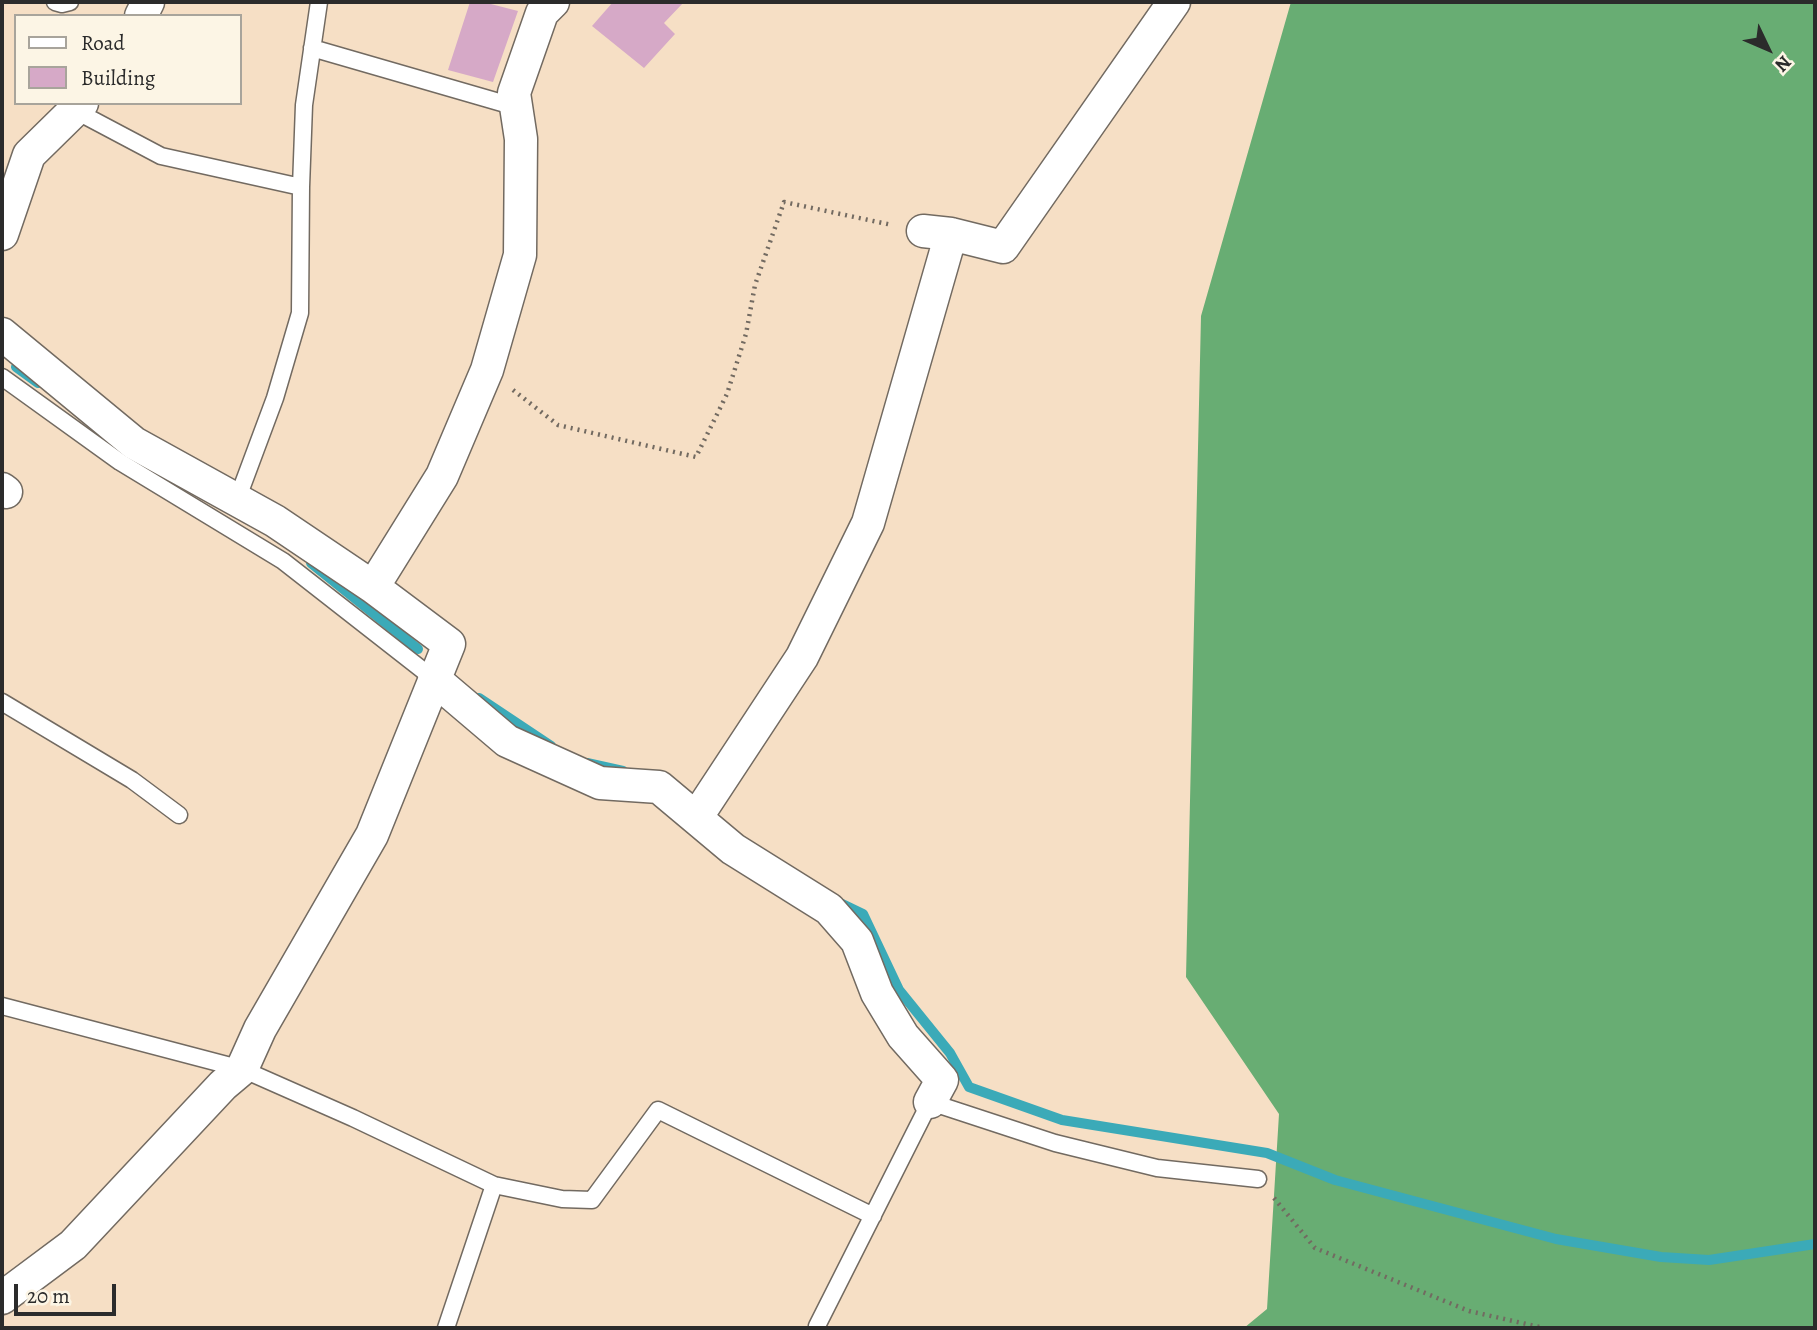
<!DOCTYPE html>
<style>
body{margin:0}
#map{position:relative;width:1817px;height:1330px;overflow:hidden;background:#f6dfc5;font-family:Alegreya,serif}
canvas{display:block}
.frame{position:absolute;inset:0;border:4px solid #2b2b2b;pointer-events:none}
.legend{position:absolute;left:14px;top:14px;width:228px;height:91px;box-sizing:border-box;background:#fcf5e5;border:2px solid #a8a49b;margin:0;padding:9px 12px;list-style:none;font-size:21px;color:#2b2b2b}
.legend li{display:flex;align-items:center;gap:14px;height:35px}
.legend b{width:35px;border:2px solid #a8a49b}
.north{position:absolute;left:1733px;top:14px;width:70px;height:70px;-webkit-text-stroke:5px #fcf5e5;paint-order:stroke;rotate:134deg;font-size:19px;font-weight:700;line-height:28px;text-align:center;color:#2b2b2b}
.north::after{content:'';display:block;margin:auto;width:24px;height:32px;background:#2b2b2b;clip-path:polygon(50% 0,100% 100%,50% 72%,0 100%)}
.scale{position:absolute;left:14px;top:1284px;width:102px;height:32px;box-sizing:border-box;border:4px solid #2b2b2b;border-top:0;padding-left:9px;font-size:21px;line-height:24px;white-space:nowrap;color:#2b2b2b;-webkit-text-stroke:5px #fcf5e5;paint-order:stroke}
</style>
<div id="map">
<canvas width="1817" height="1330"></canvas>
<div class="frame"></div>
<ul class="legend">
<li><b style="height:9px;background:#fff"></b>Road</li>
<li><b style="height:19px;background:#d6a9c7"></b>Building</li>
</ul>
<div class="north">N</div>
<div class="scale">20 m</div>
</div>
<script>
const ctx = document.querySelector('canvas').getContext('2d');
ctx.lineJoin = 'round';
function fillPath(path, color) { ctx.fillStyle = color; ctx.fill(path, 'evenodd'); }
const toPath = rows => new Path2D(rows.map(r => 'M' + r).join(''));
function trace(path, color, width, dash) { ctx.strokeStyle = color; ctx.lineWidth = width; ctx.lineCap = dash ? 'butt' : 'round'; ctx.setLineDash(dash || []); ctx.stroke(path); }
fillPath(toPath([
 [1291,2,1815,2,1815,1328,1244,1328,1267,1309,1279,1114,1186,977,1201,316]
]), '#68ad73');
trace(toPath([
 [16,367,38,383],
 [311,563,418,649],
 [479,698,551,746],
 [587,763,623,771],
 [838,902,863,914,899,990,950,1053,969,1087,1062,1120,1267,1153,1335,1180,1556,1239,1661,1257,1709,1260,1815,1244]
]), '#3baab8', 10);
fillPath(toPath([
 [470,2,483,2,518,11,493,82,448,70],
 [613,2,684,2,664,23,675,34,644,68,592,26]
]), '#d6a9c7');
const lane = toPath([
 [55,2,62,4,70,2],
 [312,48,516,107],
 [76,111,161,156,301,187],
 [2,377,120,462,283,561,434,679],
 [237,500,275,398,300,313,301,187,304,105,319,2],
 [2,702,132,780,179,815],
 [2,1006,242,1069,353,1118,494,1185,446,1328],
 [494,1185,562,1199,592,1200,658,1110,873,1216],
 [817,1326,930,1102,1055,1143,1157,1168,1258,1179]
]);
const street = toPath([
 [141,16,148,2],
 [923,231,951,234,1003,247,1174,2],
 [2,234,29,155,82,103],
 [2,334,134,443,275,521,373,587,449,644,372,835,260,1029,242,1069,223,1085,73,1245,2,1298],
 [2,489,6,492],
 [373,587,442,476,487,370,520,255,521,139,514,93,542,13,553,2],
 [434,679,507,741,600,783,659,787,733,849,829,909,857,941,877,993,903,1036,942,1080,930,1102],
 [696,818,802,657,868,523,951,234]
]);
trace(lane, '#726a61', 19);
trace(street, '#726a61', 35);
trace(toPath([
 [513,390,558,425,696,457,727,394,746,334,755,285,784,202,892,225],
 [1274,1198,1315,1248,1469,1311,1544,1328]
]), '#726a61', 4.5, [2, 5]);
trace(lane, '#fff', 16);
trace(street, '#fff', 32);
</script>
